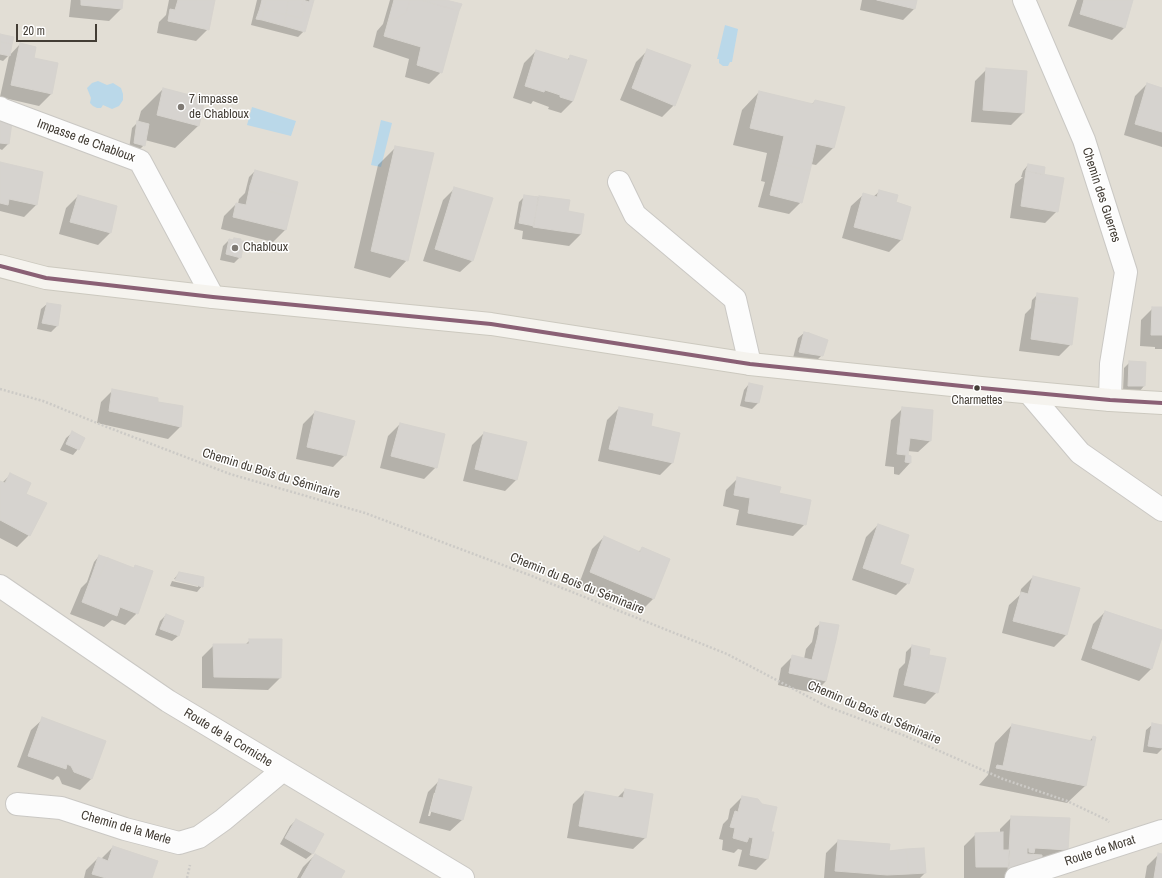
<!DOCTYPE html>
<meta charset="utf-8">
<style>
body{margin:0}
#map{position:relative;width:1162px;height:878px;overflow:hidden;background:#eeece8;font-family:"Archivo Narrow",sans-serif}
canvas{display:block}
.scale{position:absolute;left:16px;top:24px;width:81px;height:18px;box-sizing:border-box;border:2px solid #433d35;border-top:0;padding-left:5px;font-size:12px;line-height:14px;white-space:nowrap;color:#433d35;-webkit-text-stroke:3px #fff;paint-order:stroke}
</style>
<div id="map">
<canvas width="1162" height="878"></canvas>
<div class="scale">20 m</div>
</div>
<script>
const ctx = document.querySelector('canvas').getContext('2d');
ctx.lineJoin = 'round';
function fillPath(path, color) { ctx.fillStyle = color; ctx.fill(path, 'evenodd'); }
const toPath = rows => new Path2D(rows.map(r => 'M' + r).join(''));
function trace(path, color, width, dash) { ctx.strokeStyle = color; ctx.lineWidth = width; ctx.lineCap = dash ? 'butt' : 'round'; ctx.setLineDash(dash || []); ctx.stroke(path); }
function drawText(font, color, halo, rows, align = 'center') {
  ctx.font = font + ' "Archivo Narrow",sans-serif'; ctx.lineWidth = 3; ctx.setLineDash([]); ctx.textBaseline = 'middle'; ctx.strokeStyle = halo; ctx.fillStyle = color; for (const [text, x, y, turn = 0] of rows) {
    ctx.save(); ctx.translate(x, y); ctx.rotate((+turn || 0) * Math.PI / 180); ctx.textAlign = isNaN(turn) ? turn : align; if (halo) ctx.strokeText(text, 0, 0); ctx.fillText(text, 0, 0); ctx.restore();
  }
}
fillPath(toPath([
 [0,0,1162,0,1162,878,0,878]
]), '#e2ded5');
fillPath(toPath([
 [725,25,738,29,732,62,730,62,728,66,723,66,719,63,719,59,717,59],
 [98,81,107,85,113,83,121,88,123,94,123,100,119,106,112,109,103,105,101,108,97,108,93,106,90,103,91,98,87,88,92,83],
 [252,107,296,121,291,136,247,125],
 [381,120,392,123,381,167,371,165]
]), '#bad8e9');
fillPath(toPath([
 [71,0,122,0,121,9,109,21,69,17],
 [169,0,214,0,208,29,196,41,157,33,159,22,166,15],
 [257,0,313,0,304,31,298,37,251,25],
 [390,0,442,0,441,72,429,84,405,77,409,59,373,47,377,31,383,24],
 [862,0,916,0,914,9,903,20,860,10],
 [1077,0,1132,0,1124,28,1112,40,1068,26],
 [0,35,9,55,3,61,0,60],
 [20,44,32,59,57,64,51,94,39,106,0,97,9,56],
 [648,50,674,105,662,117,620,100,636,62],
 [536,51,566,61,571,56,573,101,561,113,548,109,549,107,533,101,531,104,513,98,524,63],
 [987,69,1026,72,1023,113,1011,125,971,122,975,81],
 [1147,84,1162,89,1162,147,1124,135,1135,96],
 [163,89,204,99,198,126,175,148,145,140,144,145,138,151,129,149,132,128,138,122,141,111],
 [759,92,811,105,815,101,844,107,833,148,816,165,811,164,801,202,789,214,758,207,765,182,761,181,767,153,733,145,742,110],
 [0,119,11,123,8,144,2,150,0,149],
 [396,147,407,260,390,278,354,268,378,165],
 [0,163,42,172,36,205,24,217,0,211],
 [1028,165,1043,175,1057,211,1045,223,1010,218,1015,184,1023,177,1021,177,1023,171],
 [255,171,285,230,273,242,221,229,224,216,236,204,238,204,239,199,245,193,249,177],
 [455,188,472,261,460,272,423,261,443,200],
 [880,191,894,203,910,208,901,240,889,252,842,238,851,206,863,195,873,197],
 [78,196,110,233,98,245,59,234,66,208],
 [525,196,539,197,566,212,581,234,569,246,522,239,523,231,514,229,519,202],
 [234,239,240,242,240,257,234,263,220,260,223,246,229,240,232,241],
 [1038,294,1071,344,1059,356,1019,351,1025,314,1031,308,1032,300],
 [47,304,57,326,51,332,37,329,41,309],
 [1153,308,1162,308,1162,349,1155,349,1155,347,1140,346,1141,320],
 [804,333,822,355,816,361,793,358,798,338],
 [1130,362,1144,386,1139,392,1123,391,1124,368],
 [749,384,758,403,752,409,740,406,744,390],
 [113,390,180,427,168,439,97,423,101,402],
 [619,408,650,427,672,463,660,475,598,461,607,420],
 [903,408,930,441,918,452,907,451,907,456,910,463,899,475,894,474,894,467,885,466,891,420],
 [315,412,345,455,333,467,296,459,303,424],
 [400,424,436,467,424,479,380,468,388,436],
 [72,433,78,449,73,455,60,450,66,438],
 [484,433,516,480,505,491,463,481,472,445],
 [10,475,25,494,29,535,17,547,0,538,0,482,2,483],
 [738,478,778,494,805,524,793,536,736,525,739,510,723,506,726,490],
 [878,525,908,583,896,595,852,580,866,537],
 [604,537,638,552,642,549,669,560,653,599,641,611,579,584,592,549],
 [99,556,133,569,136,566,137,613,125,625,112,620,104,627,70,614,81,588,87,582,94,562],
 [179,573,202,586,197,592,170,586,172,581,198,587,198,585,174,579],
 [1033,577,1066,635,1054,647,1002,633,1009,605,1020,595,1021,589],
 [1105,612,1162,631,1151,669,1139,681,1081,660,1093,624],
 [166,615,183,622,178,636,172,641,155,635,160,621],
 [821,623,826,681,814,693,778,685,781,668,793,656,804,659,806,649,812,642,815,628],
 [250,640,280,678,268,690,202,688,202,657,214,645,245,645],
 [912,646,927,658,929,656,937,692,925,704,893,697,899,669,905,663,906,652],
 [43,719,92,778,80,790,62,784,59,777,57,776,53,780,17,767,31,730],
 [1012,725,1089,742,1093,737,1095,738,1085,786,1067,803,979,785,988,775,995,743],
 [1152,725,1162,726,1162,749,1157,754,1143,752,1146,730],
 [440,780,462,820,450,831,419,823,428,792],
 [434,793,437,793,430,816,428,816],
 [625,790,645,838,633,849,567,838,573,804,585,792,617,798],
 [742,797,768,858,756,870,738,866,742,850,738,849,734,853,722,850,723,840,719,839,723,824,728,819,730,809],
 [1012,817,1068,850,1010,878,964,878,964,846,976,834,1000,833,1000,829],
 [296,820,323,835,312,854,306,859,280,844,290,826],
 [838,841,888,852,923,849,925,873,920,878,824,878,826,853],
 [113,847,151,878,84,878,86,870,98,858,101,859],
 [1159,854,1162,855,1162,878,1145,878,1147,866],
 [315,855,340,878,297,878,303,867]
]), '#0003');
const building = toPath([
 [81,0,123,0,122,9,81,5,81,0],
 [178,0,215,0,209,30,168,21,170,9,175,10,178,0],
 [262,0,266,0,264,9,260,8,262,0],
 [266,0,288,0,286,15,264,9,266,0],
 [288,0,303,0,302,5,305,6,302,18,286,15,288,0],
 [303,0,309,2,310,0,314,0,305,32,284,26,286,15,302,18,305,6,302,5,303,0],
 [394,0,410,0,406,13,395,19,389,18,394,0],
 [410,0,421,0,459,11,442,73,417,65,421,47,384,36,389,18,395,19,406,13,410,0],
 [421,0,446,0,462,4,459,11,421,0],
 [877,0,917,0,915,9,877,0],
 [1084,0,1133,0,1125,28,1080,14,1084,0],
 [260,8,264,9,262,20,256,19,260,8],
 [264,9,286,15,284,26,262,20,264,9],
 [0,34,14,37,12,44,0,42,0,34],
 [0,42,12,44,10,56,0,54,0,42],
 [20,43,36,47,34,58,58,63,52,94,11,85,20,43],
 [647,49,691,65,675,106,632,88,647,49],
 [536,50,569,60,570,55,587,60,573,101,560,97,560,95,545,90,544,92,525,86,536,50],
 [986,68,1027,71,1024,113,983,110,986,68],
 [1147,83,1162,88,1162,132,1135,124,1147,83],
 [163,88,205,99,199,126,157,115,163,88],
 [759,91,813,104,815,100,845,107,834,148,816,144,810,171,778,163,784,136,750,128,759,91],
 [0,118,12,122,9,144,0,143,0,118],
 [137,121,149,124,145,146,134,143,137,121],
 [395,146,434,153,408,261,371,251,395,146],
 [0,162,43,172,37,205,9,199,8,205,0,203,0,162],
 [778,163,810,171,802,203,770,195,778,163],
 [1028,164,1045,167,1044,175,1026,171,1028,164],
 [255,170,298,182,294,198,250,186,255,170],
 [1026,171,1064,178,1058,212,1021,206,1026,171],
 [250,186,294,198,286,230,233,217,236,203,246,205,250,186],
 [454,187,493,198,473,261,435,249,454,187],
 [879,190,898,195,896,202,911,207,902,240,854,227,863,193,877,197,879,190],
 [78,195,117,206,111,233,70,222,78,195],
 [524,195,538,197,534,226,519,223,524,195],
 [539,196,570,200,568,211,584,214,581,234,533,227,539,196],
 [234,238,241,239,241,241,244,241,241,258,226,254,229,239,233,240,234,238],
 [1037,293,1078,298,1077,306,1036,301,1037,293],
 [1036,301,1077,306,1072,345,1031,339,1036,301],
 [47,303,61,305,58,326,42,323,47,303],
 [1152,307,1162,307,1162,335,1151,335,1152,307],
 [804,332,809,333,804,353,799,352,804,332],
 [809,333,828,340,823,356,804,353,809,333],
 [1129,361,1146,362,1145,386,1128,386,1129,361],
 [749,383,763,386,759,403,745,401,749,383],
 [112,389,158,398,158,402,183,406,181,427,109,411,112,389],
 [619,407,653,414,651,426,680,433,673,463,609,449,619,407],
 [902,407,933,410,931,441,910,438,908,455,911,456,911,463,905,462,906,455,897,454,902,407],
 [315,411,355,421,346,456,307,447,315,411],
 [400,423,445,434,437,468,391,456,400,423],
 [72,431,85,438,79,450,66,444,72,431],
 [484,432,527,442,517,480,475,469,484,432],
 [10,473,31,483,26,494,47,503,30,536,0,520,0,481,5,483,10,473],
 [737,477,781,487,779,493,811,500,806,525,748,513,750,498,734,495,737,477],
 [878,524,909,535,900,564,914,569,909,584,863,568,878,524],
 [604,536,640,552,642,547,670,559,654,599,590,572,604,536],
 [99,555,108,558,99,577,92,575,99,555],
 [108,558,134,568,135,565,153,571,138,614,120,607,117,616,82,602,92,575,99,577,108,558],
 [179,572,204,577,203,587,175,580,179,572],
 [1033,576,1080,588,1067,635,1013,621,1021,592,1028,594,1033,576],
 [1105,611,1162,630,1162,637,1152,669,1092,648,1105,611],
 [166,614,184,621,179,636,160,629,166,614],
 [820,622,839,625,836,640,818,636,820,622],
 [818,636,836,640,826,681,789,673,792,655,812,660,818,636],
 [249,639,282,639,281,678,214,677,213,644,249,644,249,639],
 [912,645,930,649,928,659,911,656,912,645],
 [929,655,946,658,938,693,904,685,911,656,928,659,929,655],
 [42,717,106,741,92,779,74,772,71,766,67,764,66,769,28,756,42,717],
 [1152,723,1162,725,1162,741,1149,741,1152,723],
 [1012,724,1092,741,1093,736,1096,737,1086,786,996,768,997,765,1003,766,1012,724],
 [1149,741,1162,741,1162,748,1148,746,1149,741],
 [439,779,472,787,463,820,430,811,439,779],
 [625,789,653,794,646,838,579,826,585,791,623,798,625,789],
 [742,796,758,799,762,804,777,807,771,832,774,832,768,859,750,855,753,838,749,837,747,842,733,838,735,828,730,827,735,811,738,812,742,796],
 [1011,816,1070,818,1068,850,1035,848,1034,853,1029,852,1029,848,1027,848,1027,854,1042,855,1042,862,1008,870,1011,816],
 [296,819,324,834,313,854,285,838,296,819],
 [1003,832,1003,850,1010,850,1009,867,976,867,975,833,1003,832],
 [838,840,890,844,889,851,906,849,909,874,887,875,835,871,838,840],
 [113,846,158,861,152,878,106,878,92,874,98,857,108,861,113,846],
 [924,848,926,873,909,874,906,849,924,848],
 [1158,853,1162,854,1162,878,1154,878,1158,853],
 [315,854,345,871,341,878,301,878,315,854]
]);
fillPath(building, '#d6d3cf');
trace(building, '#d6d3ce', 1);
const minor = toPath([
 [1024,0,1084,140,1126,272,1111,364,1110,400],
 [0,108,1,109,140,161,213,297],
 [619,182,635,215,735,299,750,364],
 [1029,393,1080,453,1162,510],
 [0,586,168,701,463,878],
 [17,804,61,808,125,829,179,843,199,837,223,820,283,770],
 [1016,878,1162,831]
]);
const secondary = toPath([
 [0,266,46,278,213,297,491,324,750,364,981,388,1110,400,1162,403]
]);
trace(minor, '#cac8c4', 24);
trace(secondary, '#ccc9bf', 24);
trace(toPath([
 [0,389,43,401,107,427,230,474,365,513,532,576,727,654,826,706,903,735,1003,779,1067,801,1107,820,1109,822],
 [187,878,190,865]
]), '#cccac6', 2.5, [2, 2]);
trace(minor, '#fcfcfc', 22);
trace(secondary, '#f5f3ee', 22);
trace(toPath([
 [0,266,46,278,213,297,491,324,750,364,981,388,1110,400,1162,403]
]), '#8a6075', 4);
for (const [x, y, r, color] of [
 [181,107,4,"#7f7a74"],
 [235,248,4,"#7f7a74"],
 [977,388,3.5,"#433d35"]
]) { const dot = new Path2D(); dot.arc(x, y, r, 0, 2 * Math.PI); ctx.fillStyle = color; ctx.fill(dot); trace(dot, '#fff', 1.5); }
drawText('12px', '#433d35', '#fff', [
 ["Charmettes",977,401]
]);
drawText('13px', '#433d35', '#fff', [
 ["7 impasse",189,100],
 ["de Chabloux",189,115],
 ["Chabloux",243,248]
], 'left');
drawText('13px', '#433d35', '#fff', [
 ["Impasse de Chabloux",86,141,20],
 ["Chemin des Guerres",1101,195,72],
 ["Chemin du Bois du Séminaire",271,474,17],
 ["Chemin du Bois du Séminaire",577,584,22],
 ["Chemin du Bois du Séminaire",874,713,23],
 ["Route de la Corniche",228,738,31],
 ["Chemin de la Merle",126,828,16],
 ["Route de Morat",1100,851,-18]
]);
</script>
